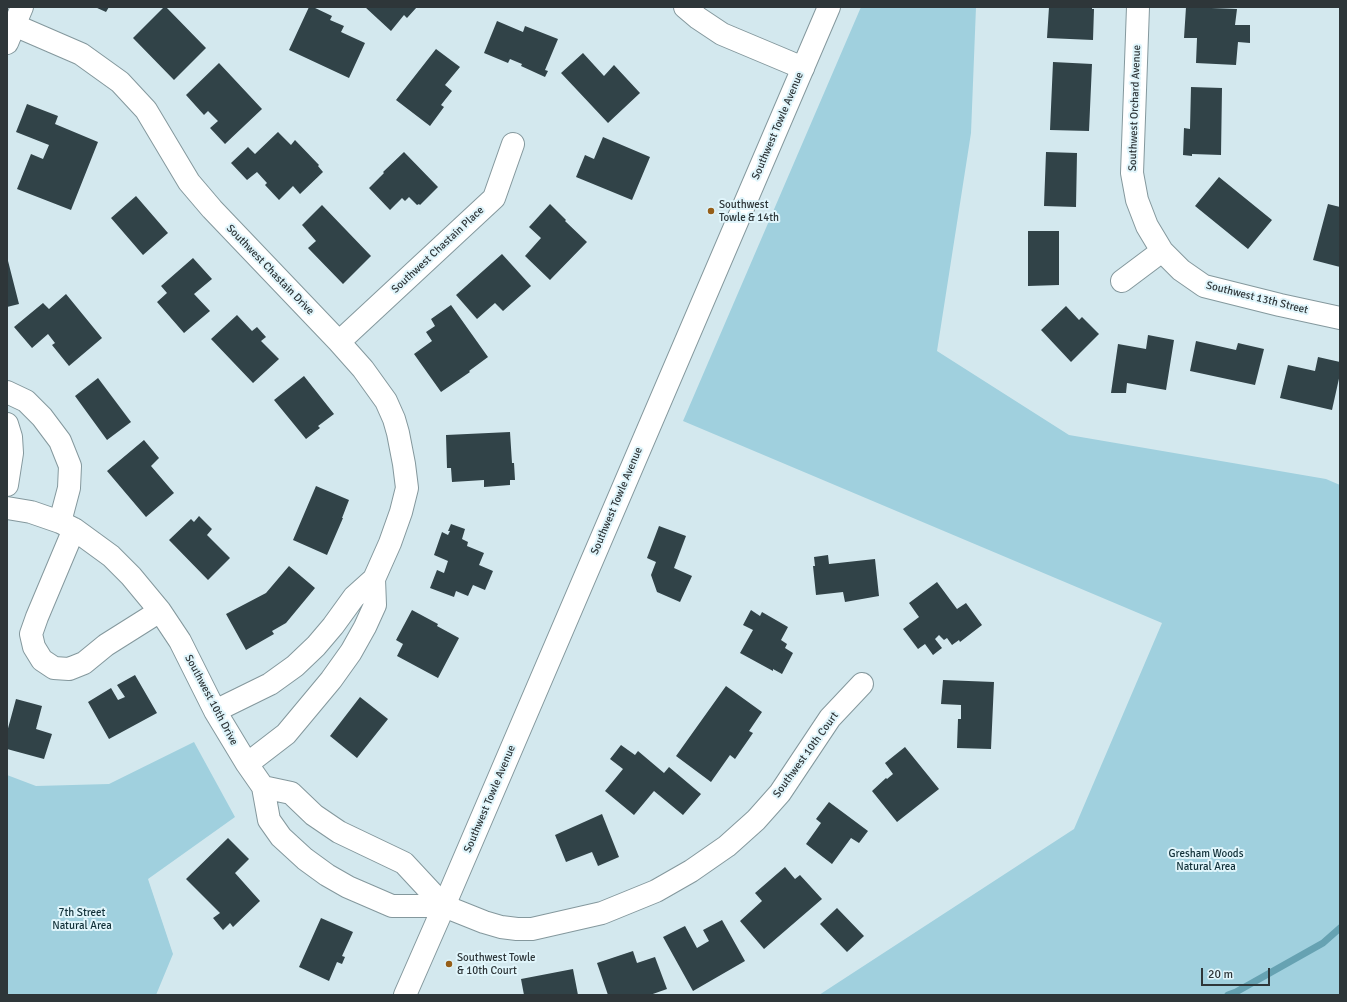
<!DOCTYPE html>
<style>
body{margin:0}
#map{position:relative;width:1347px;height:1002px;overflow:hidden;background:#d3e8ee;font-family:Signika,sans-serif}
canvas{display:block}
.frame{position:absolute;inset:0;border:8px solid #2e3639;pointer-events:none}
.scale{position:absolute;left:1201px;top:968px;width:69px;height:18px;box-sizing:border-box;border:2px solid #2e3639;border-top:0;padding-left:5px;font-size:12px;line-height:14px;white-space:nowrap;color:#2e3639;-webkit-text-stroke:3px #e0f5fb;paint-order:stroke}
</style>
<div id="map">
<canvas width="1347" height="1002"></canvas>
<div class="frame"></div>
<div class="scale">20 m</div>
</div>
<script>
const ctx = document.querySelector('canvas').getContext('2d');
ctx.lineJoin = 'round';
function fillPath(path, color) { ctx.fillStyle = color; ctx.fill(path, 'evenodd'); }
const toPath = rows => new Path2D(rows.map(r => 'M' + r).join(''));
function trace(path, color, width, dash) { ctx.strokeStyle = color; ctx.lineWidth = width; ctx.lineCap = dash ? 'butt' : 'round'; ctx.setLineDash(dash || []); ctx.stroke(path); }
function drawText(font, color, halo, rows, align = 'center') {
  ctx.font = font + ' Signika,sans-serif'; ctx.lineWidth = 4; ctx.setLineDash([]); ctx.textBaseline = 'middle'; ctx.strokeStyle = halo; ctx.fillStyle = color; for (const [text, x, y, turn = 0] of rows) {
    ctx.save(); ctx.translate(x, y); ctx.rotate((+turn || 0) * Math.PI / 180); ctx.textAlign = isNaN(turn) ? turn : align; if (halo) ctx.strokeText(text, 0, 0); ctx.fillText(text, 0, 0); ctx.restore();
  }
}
fillPath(toPath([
 [861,7,976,7,971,133,937,351,1069,435,1326,479,1340,485,1340,995,819,995,1074,829,1162,623,683,421],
 [194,742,235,817,148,879,173,954,156,995,7,995,7,775,36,786,109,784]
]), '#a0d0de');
trace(toPath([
 [1228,995,1236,992,1323,943,1340,928]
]), '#66a2b2', 7);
fillPath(toPath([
 [95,7,109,7,106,12],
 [164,7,166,7,206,48,174,80,133,38],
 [309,7,313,7,332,16,330,20,344,26,341,32,365,43,349,78,289,50],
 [365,7,417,7,407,18,404,15,391,31],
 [1049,7,1092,7,1092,9,1094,9,1093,40,1047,38],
 [1186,7,1237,9,1235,25,1250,25,1250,43,1238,42,1236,65,1196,63,1197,38,1184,38],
 [497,21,523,32,525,26,558,39,545,70,548,71,545,77,521,66,522,64,510,59,508,63,484,53],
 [436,49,460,67,445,85,452,91,441,105,444,107,430,126,396,100],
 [583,53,604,76,614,65,640,93,608,123,561,73],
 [1053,62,1092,64,1089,131,1050,130],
 [219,63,262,109,225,144,210,128,218,121,208,111,204,115,186,95],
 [1191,87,1222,88,1221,155,1192,154,1192,156,1183,155,1184,128,1190,129],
 [27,104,58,116,55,124,98,142,71,210,17,189,31,154,43,159,49,145,16,132],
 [278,132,291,145,295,140,319,165,318,166,323,172,300,194,293,186,279,200,265,185,267,183,257,172,247,180,231,163,248,147,255,154],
 [603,137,650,157,632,200,576,177,585,155,594,159],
 [404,152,438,187,420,205,419,204,417,205,409,197,405,201,402,198,390,210,369,188,384,173,383,172],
 [1046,152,1077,153,1076,207,1044,206],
 [1219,177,1272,220,1248,249,1195,206],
 [136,196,168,233,143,255,111,218],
 [550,204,566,220,565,221,587,242,550,280,525,256,541,238,529,227],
 [1328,204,1340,207,1340,267,1313,260],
 [322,205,371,256,343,284,308,248,316,241,302,225],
 [1028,231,1059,231,1059,285,1028,286],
 [502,254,531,286,503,311,495,303,477,319,456,295],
 [7,257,19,304,7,307],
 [193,258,212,279,194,294,210,311,184,333,157,302,167,293,161,286],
 [66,294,102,338,69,366,52,345,55,343,48,334,32,348,14,327,43,303,49,309],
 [451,305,488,357,469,371,470,372,441,392,414,354,432,341,426,332,435,326,431,319],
 [1066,306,1079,320,1082,317,1099,334,1071,362,1041,330],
 [237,315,252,331,257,327,266,337,261,341,279,359,253,383,211,339],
 [1148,335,1174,340,1166,390,1127,383,1126,393,1111,393,1118,344,1146,349],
 [1196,341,1236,350,1238,343,1264,349,1255,385,1190,371],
 [1318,357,1340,362,1340,374,1332,410,1280,398,1288,365,1315,371],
 [304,376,334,414,318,426,320,428,306,439,274,400],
 [98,378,131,422,107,440,75,396],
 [510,432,512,463,514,463,515,480,510,480,510,485,484,487,484,480,452,482,451,468,447,468,446,435],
 [144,440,159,458,151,466,174,493,146,517,107,471],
 [316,486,349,500,342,518,343,518,327,555,293,540],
 [199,516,212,529,207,535,230,558,208,580,169,540,191,519,194,522],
 [451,524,465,529,462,539,468,542,467,546,484,553,479,565,493,571,485,590,473,585,468,596,456,591,454,597,430,588,437,570,444,573,448,561,434,555,442,532,448,535,450,531,448,531],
 [659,526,686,536,674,568,692,576,680,602,657,592,651,575,656,562,647,558],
 [828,555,829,564,875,559,879,596,845,602,843,592,816,595,813,566,815,566,814,557],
 [289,566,315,588,286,623,272,631,274,634,246,650,226,614,266,593],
 [937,582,957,609,966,603,982,625,960,642,959,640,952,645,947,638,944,640,939,635,935,639,942,648,933,655,925,644,918,649,903,629,919,617,909,603],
 [412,610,438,624,437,626,459,638,438,678,397,656,403,644,396,640],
 [751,610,760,616,762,612,788,627,781,640,787,644,785,648,793,653,782,674,773,669,773,671,740,653,753,630,743,625],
 [135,675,157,713,109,739,88,702,111,688,118,700,125,697,117,685],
 [943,680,994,682,991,749,957,748,958,719,961,719,961,705,941,704],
 [726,686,762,712,749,731,753,733,735,759,730,755,711,782,676,756],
 [360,697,388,719,357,758,330,736],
 [16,699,42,706,36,729,52,734,44,759,7,749,7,732],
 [621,745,635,755,638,751,664,773,669,767,701,794,683,815,654,791,634,815,605,791,623,769,610,759],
 [905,747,939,789,897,822,872,791,886,778,887,779,893,774,885,763],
 [829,802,868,831,859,843,851,838,832,864,806,844,821,823,816,819],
 [602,814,619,857,598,866,592,852,566,862,555,835],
 [228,838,249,859,235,873,260,901,233,927,230,923,223,930,213,918,220,913,186,879],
 [785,867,795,879,800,875,822,899,764,949,740,921,762,901,755,893],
 [837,908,864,936,847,952,820,924],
 [321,918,353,932,342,956,345,957,342,964,337,962,329,981,299,967],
 [722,920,745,961,693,991,663,937,685,926,697,948,709,941,703,930],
 [633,951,637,963,655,957,667,989,650,995,608,995,597,963],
 [573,969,578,995,524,995,521,979]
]), '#314348');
const minor = toPath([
 [685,7,698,18,722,34,803,68],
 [1138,7,1132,173,1137,200,1147,226,1162,251,1181,270,1204,286,1280,305,1340,318],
 [14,25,81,54,120,82,146,110,189,182,212,209,339,342,363,369,386,401,394,419,398,433,404,464,407,488,401,512,390,543,374,579,375,605,365,627,351,652,331,680,286,734,247,764],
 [7,43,22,7],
 [1122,281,1162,251],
 [339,342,494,198,513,144],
 [7,392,26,401,42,417,60,441,70,466,69,488,60,522],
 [7,424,11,437,12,453,7,485],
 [7,508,31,512,60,522,74,529,111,556,131,576,160,611,180,641,215,711,247,764,263,787,269,820,281,837,305,859,327,875,348,887,392,906,444,906,484,922,501,927,517,929,532,929,602,913,656,891,691,871,727,846,756,820,780,793,830,718,862,684],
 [74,529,37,617,31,634,34,647,42,660,54,668,69,669,84,663,106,645,160,611],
 [215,711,270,684,295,666,316,646,333,626,354,597,374,579],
 [263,787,291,793,314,815,339,832,404,863,444,906]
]);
const major = toPath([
 [405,995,444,906,829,7]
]);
trace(minor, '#84989d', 24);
trace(major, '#84989d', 24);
trace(minor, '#fff', 22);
trace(major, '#fff', 22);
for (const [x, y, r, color] of [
 [711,211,4,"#965e18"],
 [449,964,4,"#965e18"]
]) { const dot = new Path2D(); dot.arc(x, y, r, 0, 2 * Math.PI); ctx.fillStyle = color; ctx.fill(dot); trace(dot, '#e0f5fb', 1.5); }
drawText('11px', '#2e3639', '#e0f5fb', [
 ["Southwest Orchard Avenue",1135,108,-88],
 ["Southwest Towle Avenue",778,126,-67],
 ["Southwest Chastain Place",438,250,-43],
 ["Southwest Chastain Drive",270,270,46],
 ["Southwest 13th Street",1257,298,14],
 ["Southwest Towle Avenue",617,501,-67],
 ["Southwest 10th Drive",211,700,62],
 ["Southwest 10th Court",806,755,-54],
 ["Southwest Towle Avenue",490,799,-67]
]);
drawText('11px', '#2e3639', '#e0f5fb', [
 ["Southwest",719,205],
 ["Towle & 14th",719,218],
 ["Southwest Towle",457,958],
 ["& 10th Court",457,971]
], 'left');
drawText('11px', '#113038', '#e0f5fb', [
 ["Gresham Woods",1206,854],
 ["Natural Area",1206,867],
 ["7th Street",82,913],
 ["Natural Area",82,926]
]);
</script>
